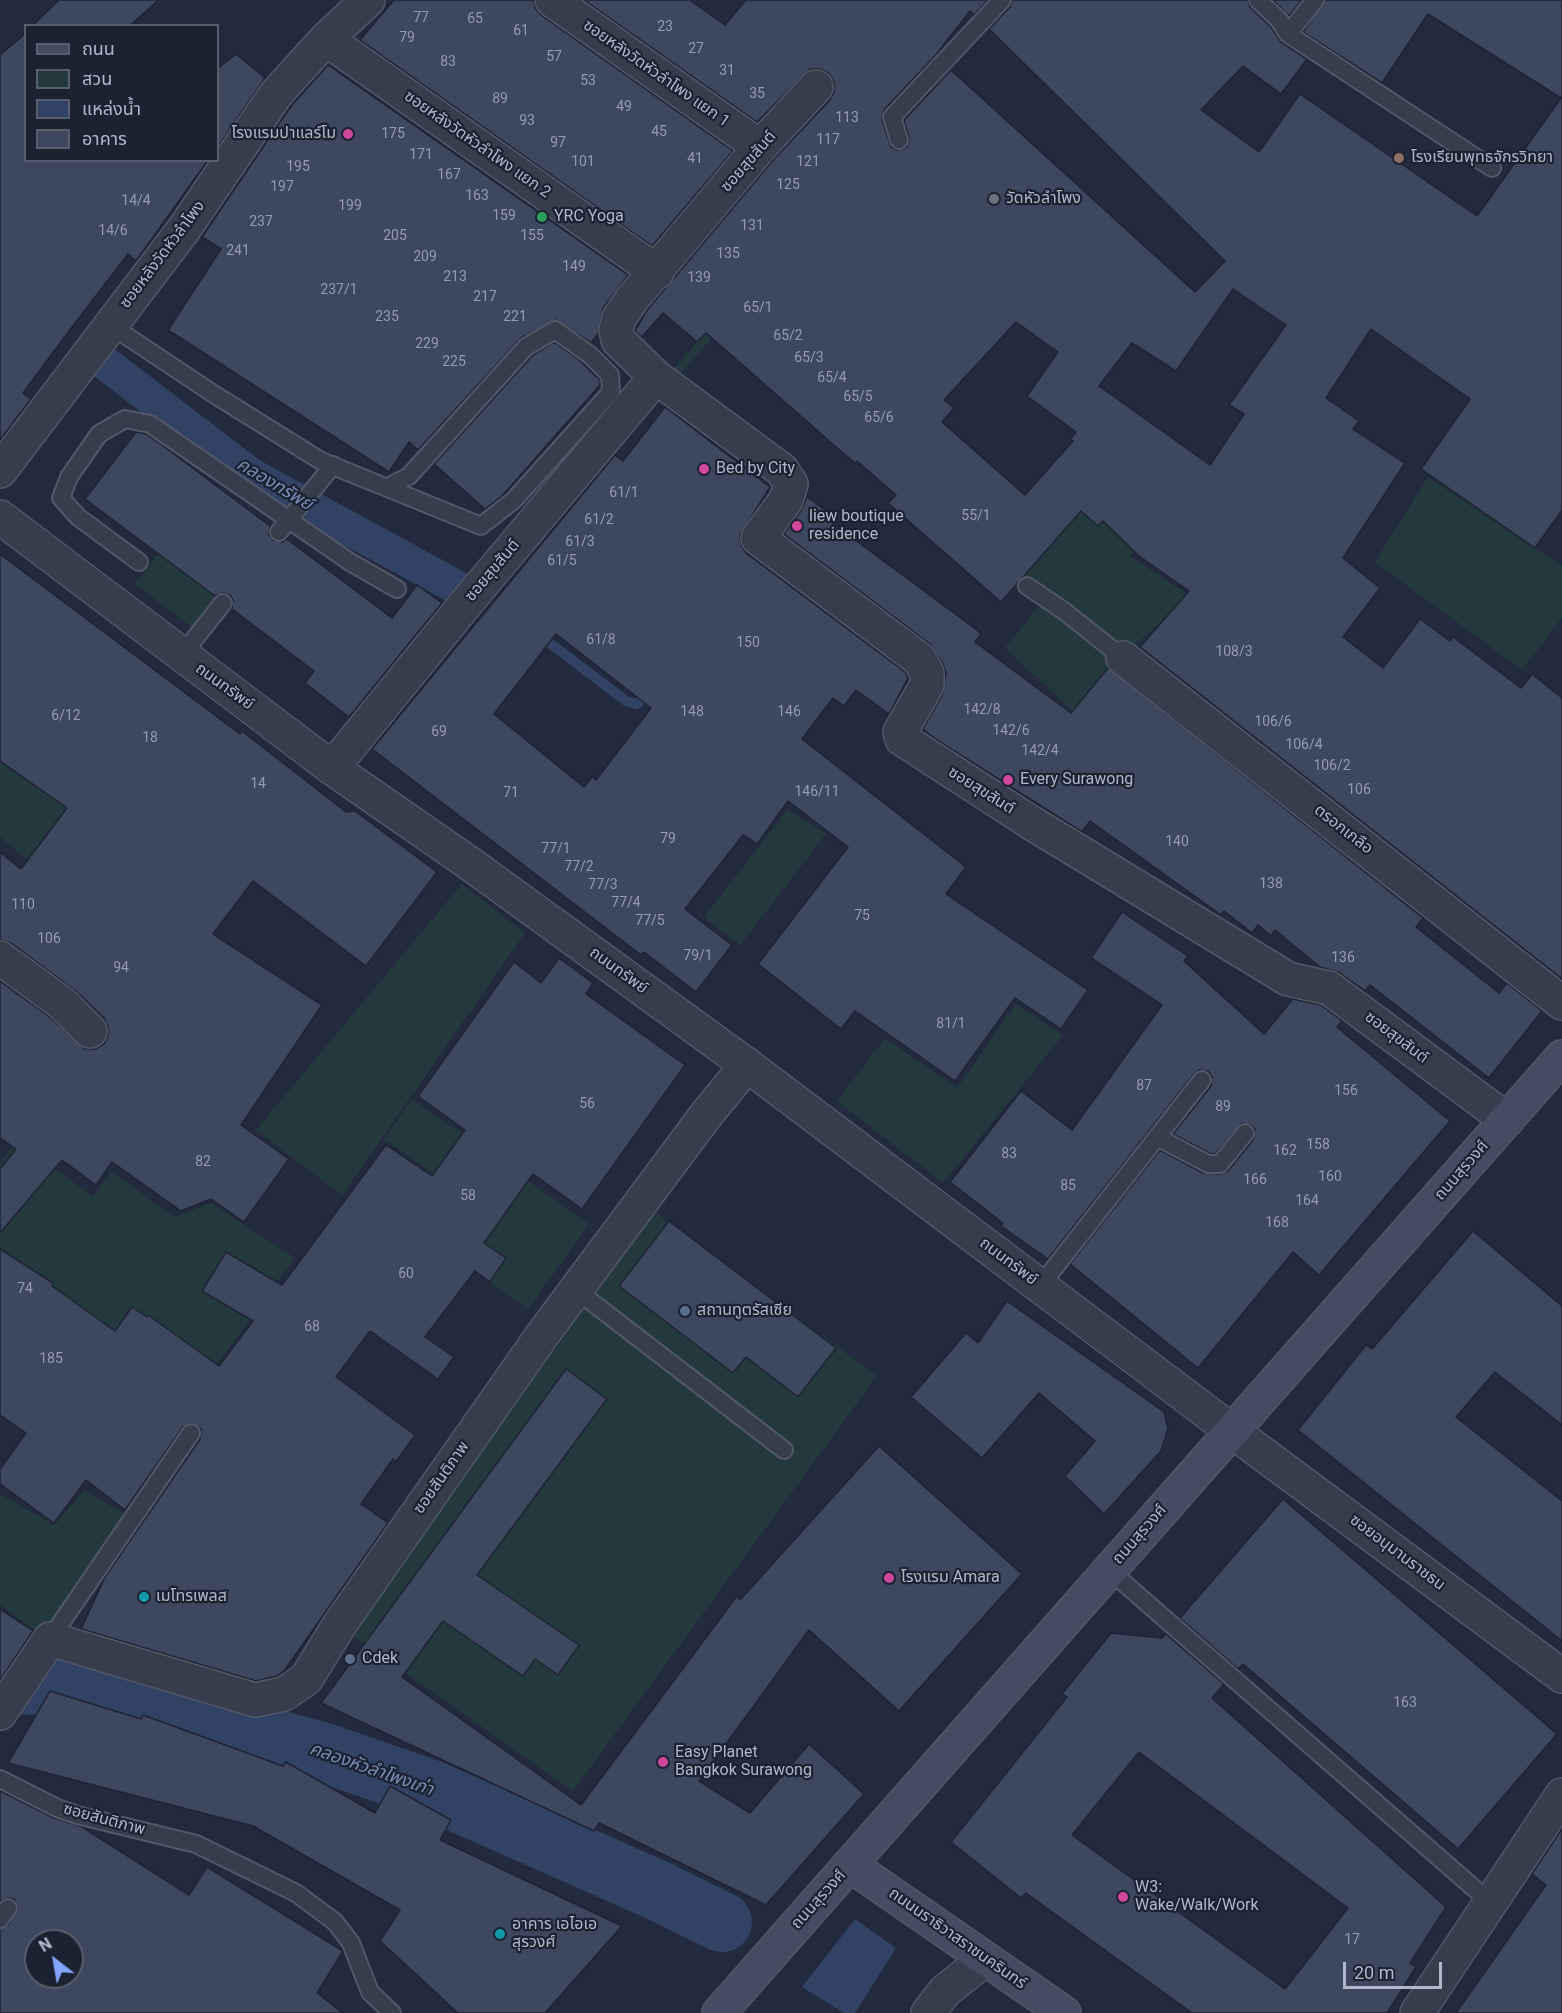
<!DOCTYPE html>
<meta charset="utf-8">
<style>
body{margin:0}
#map{position:relative;width:1562px;height:2013px;overflow:hidden;background:#222b3d;font-family:Roboto,"Noto Sans Thai",sans-serif}
canvas{display:block}
.legend{position:absolute;left:24px;top:24px;width:195px;height:138px;box-sizing:border-box;background:#1b2232;border:2px solid #575e6e;margin:0;padding:8px 10px;list-style:none;font-size:18px;color:#b1b8c9}
.legend li{display:flex;align-items:center;gap:12px;height:30px}
.legend b{width:30px;border:2px solid #575e6e}
.north{position:absolute;left:24px;top:1929px;width:60px;height:60px;box-sizing:border-box;background:#1b2232;border:2px solid #575e6e;border-radius:50%;rotate:329deg;font-size:16px;font-weight:700;line-height:24px;text-align:center;color:#b1b8c9}
.north::after{content:'';display:block;margin:auto;width:21px;height:27px;background:#82a6fd;clip-path:polygon(50% 0,100% 100%,50% 72%,0 100%)}
.scale{position:absolute;left:1343px;top:1962px;width:99px;height:27px;box-sizing:border-box;border:3px solid #b1b8c9;border-top:0;padding-left:8px;font-size:18px;line-height:21px;white-space:nowrap;color:#b1b8c9;-webkit-text-stroke:4px #1b2232;paint-order:stroke}
</style>
<div id="map">
<canvas width="1562" height="2013"></canvas>
<ul class="legend">
<li><b style="height:8px;background:#434c61"></b>ถนน</li>
<li><b style="height:16px;background:#24393e"></b>สวน</li>
<li><b style="height:16px;background:#324264"></b>แหล่งน้ำ</li>
<li><b style="height:16px;background:#3d475e"></b>อาคาร</li>
</ul>
<div class="north">N</div>
<div class="scale">20 m</div>
</div>
<script>
const ctx = document.querySelector('canvas').getContext('2d');
ctx.lineJoin = 'round';
function fillPath(path, color) { ctx.fillStyle = color; ctx.fill(path, 'evenodd'); }
const toPath = rows => new Path2D(rows.map(r => 'M' + r).join(''));
function trace(path, color, width, dash) { ctx.strokeStyle = color; ctx.lineWidth = width; ctx.lineCap = dash ? 'butt' : 'round'; ctx.setLineDash(dash || []); ctx.stroke(path); }
function drawText(font, color, halo, rows, align = 'center') {
  ctx.font = font + ' Roboto,"Noto Sans Thai",sans-serif'; ctx.lineWidth = 4.5; ctx.setLineDash([]); ctx.textBaseline = 'middle'; ctx.strokeStyle = halo; ctx.fillStyle = color; for (const [text, x, y, turn = 0] of rows) {
    ctx.save(); ctx.translate(x, y); ctx.rotate((+turn || 0) * Math.PI / 180); ctx.textAlign = isNaN(turn) ? turn : align; if (halo) ctx.strokeText(text, 0, 0); ctx.fillText(text, 0, 0); ctx.restore();
  }
}
fillPath(toPath([
 [794,247,678,376,671,371,738,298],
 [1428,477,1562,566,1562,618,1522,670,1375,562],
 [1081,509,1146,537,1130,556,1189,595,1127,653,1075,713,1005,648,1040,605,1014,587],
 [158,554,220,600,195,630,135,584],
 [0,726,88,779,28,860,0,837],
 [788,809,826,834,740,945,704,917],
 [462,884,525,933,342,1195,256,1130],
 [1016,1004,1063,1035,943,1183,837,1101,885,1038,957,1088],
 [412,1099,462,1134,433,1173,384,1139],
 [16,1142,93,1196,112,1171,174,1217,211,1203,295,1258,179,1416,0,1342,0,1163],
 [528,1181,589,1224,528,1309,490,1282,506,1258,484,1243],
 [655,1212,877,1376,573,1791,349,1633],
 [85,1490,126,1515,42,1635,0,1605,0,1494,54,1525]
]), '#24393e');
fillPath(toPath([
 [855,1919,896,1948,855,2013,844,2013,802,1987]
]), '#324264');
trace(toPath([
 [538,634,626,701,637,704,651,692]
]), '#324264', 10);
trace(toPath([
 [101,360,251,475,460,589]
]), '#324264', 34);
trace(toPath([
 [0,1685,61,1684,319,1751,429,1789,661,1892,722,1922]
]), '#324264', 60);
const building = toPath([
 [59,0,159,0,129,26,32,26,59,0],
 [394,0,534,0,535,8,541,15,733,151,652,246,360,40,394,0],
 [584,0,690,0,725,25,746,0,988,0,974,15,970,11,935,56,884,110,882,120,891,147,897,150,907,147,909,138,904,120,951,70,1195,292,1225,261,989,29,1010,7,1012,0,1248,0,1250,7,1271,27,1281,42,1307,59,1281,94,1243,66,1201,110,1259,152,1300,94,1477,216,1561,98,1428,14,1382,83,1303,32,1325,0,1562,0,1562,510,1535,548,1421,469,1470,399,1371,329,1326,398,1359,421,1353,429,1405,463,1343,558,1380,588,1343,637,1383,668,1420,619,1450,641,1453,637,1521,688,1532,674,1562,698,1562,979,1140,647,1189,591,1139,556,1103,521,1098,526,1081,511,1001,602,888,503,896,495,857,461,855,463,843,453,706,333,697,342,663,313,642,337,635,331,647,310,774,159,830,100,834,92,834,82,828,73,820,69,810,69,757,122,584,0],
 [1233,289,1286,325,1229,405,1244,414,1210,465,1099,386,1132,343,1176,371,1233,289],
 [1016,322,1058,352,1027,396,1076,432,1070,440,1073,441,1025,495,942,422,954,408,944,400,1016,322],
 [1273,0,1302,0,1289,16,1273,0],
 [26,33,26,160,208,160,136,261,128,254,66,335,23,393,31,399,0,440,0,55,26,33],
 [236,54,265,78,218,147,218,68,236,54],
 [328,65,628,275,603,308,598,334,591,343,556,320,521,338,418,450,409,442,389,472,168,330,221,249,202,237,291,106,328,65],
 [554,342,578,359,600,380,600,385,503,495,485,509,434,464,533,355,554,342],
 [665,407,770,487,740,535,741,545,746,553,905,672,908,678,889,714,856,690,844,706,833,698,802,739,966,867,946,894,1088,990,1061,1029,1015,998,955,1081,855,1011,841,1029,758,964,848,847,788,801,757,844,743,835,685,909,732,945,696,992,644,952,641,955,372,749,615,455,623,461,665,407],
 [556,634,651,708,596,780,592,777,584,787,494,714,556,634],
 [136,432,146,434,162,445,270,526,269,535,273,540,282,542,287,539,392,618,417,585,442,603,349,717,305,683,314,671,232,609,233,600,230,595,224,593,215,596,85,499,136,432],
 [807,497,828,512,824,517,977,630,981,634,975,642,1071,713,1108,668,1423,918,1416,927,1499,993,1507,983,1542,1011,1489,1078,1370,985,1365,991,1340,973,1320,967,1275,930,1271,936,1258,925,1252,933,1224,911,1221,915,1090,821,1082,832,937,740,923,729,943,694,946,673,943,664,930,644,784,534,801,511,807,497],
 [0,554,240,734,242,731,346,812,355,811,437,872,366,966,253,881,213,934,322,1005,241,1125,289,1159,244,1222,211,1199,181,1211,112,1162,96,1185,62,1160,0,1233,0,1169,16,1149,0,1138,0,981,51,1018,85,1049,95,1049,104,1044,108,1035,108,1027,104,1018,76,991,11,943,0,940,0,852,21,869,67,808,0,761,0,554],
 [1122,912,1188,956,1184,961,1264,1034,1293,999,1321,1005,1342,1021,1337,1027,1450,1121,1319,1275,1293,1252,1198,1368,1070,1264,1160,1150,1203,1173,1220,1174,1228,1171,1253,1140,1255,1129,1251,1125,1242,1123,1215,1154,1211,1154,1173,1134,1211,1086,1212,1077,1208,1071,1199,1070,1194,1074,1048,1259,1001,1226,1003,1223,950,1182,1021,1091,1072,1130,1162,1005,1091,958,1122,912],
 [559,958,593,983,586,994,685,1065,582,1209,533,1174,484,1243,506,1258,490,1282,475,1271,425,1337,454,1357,438,1379,370,1331,336,1377,415,1435,396,1462,393,1459,361,1504,388,1523,284,1671,277,1676,256,1681,81,1629,105,1577,200,1439,201,1429,192,1423,183,1427,125,1510,86,1480,54,1523,0,1484,0,1469,26,1433,0,1415,0,1249,53,1283,52,1286,115,1331,132,1307,147,1317,148,1315,219,1366,253,1321,202,1291,226,1252,282,1285,386,1145,432,1176,465,1130,418,1096,514,962,541,983,559,958],
 [669,1221,836,1348,798,1397,746,1357,733,1373,619,1286,669,1221],
 [1473,1231,1562,1306,1562,1425,1495,1372,1456,1417,1562,1501,1562,1641,1298,1430,1366,1345,1372,1349,1473,1231],
 [1007,1301,1164,1412,1168,1429,1161,1451,1104,1514,1065,1476,1095,1441,1039,1393,982,1458,911,1397,966,1333,978,1343,1007,1301],
 [566,1369,607,1399,477,1575,579,1645,558,1675,535,1659,523,1676,443,1621,402,1677,581,1805,737,1596,740,1600,879,1446,1022,1574,899,1711,809,1630,699,1781,750,1813,809,1744,864,1794,766,1905,599,1823,594,1831,321,1703,566,1369],
 [1283,1499,1557,1734,1458,1849,1243,1664,1238,1669,1180,1618,1283,1499],
 [0,1609,33,1631,0,1680,0,1609],
 [1111,1633,1162,1638,1166,1634,1224,1684,1212,1698,1446,1907,1410,1963,1416,1967,1387,2013,1192,2013,1026,1893,1021,1898,951,1842,1067,1697,1062,1694,1111,1633],
 [1139,1752,1348,1908,1285,1989,1072,1835,1139,1752],
 [50,1691,141,1719,143,1715,283,1766,286,1762,375,1813,390,1786,451,1820,440,1840,622,1926,545,2013,458,2013,380,1941,400,1910,253,1826,8,1763,50,1691],
 [0,1791,52,1817,82,1827,189,1895,207,1867,343,1951,317,1993,343,2013,0,2013,0,1929,8,1925,18,1909,14,1899,9,1898,0,1901,0,1791],
 [36,1941,72,1941,72,1977,36,1977,36,1941],
 [1562,1829,1562,2013,1456,2013,1546,1885,1532,1874,1562,1829]
]);
fillPath(building, '#3d475e');
trace(building, '#1d2434', 1.5);
const service = toPath([
 [1258,0,1279,20,1288,34,1492,168],
 [1288,34,1315,0],
 [899,140,892,117,1002,0],
 [110,325,212,393,321,461,481,526,514,500,611,392,610,375,590,355,555,330,526,347,409,476,388,487],
 [279,532,333,465],
 [139,562,78,517,61,498,69,477,99,434,125,419,150,424,350,562,397,589],
 [1027,586,1064,611,1123,658],
 [181,656,223,603],
 [1159,1138,1208,1164,1220,1164,1245,1133],
 [1040,1286,1202,1080],
 [576,1290,784,1450],
 [1109,1570,1491,1903],
 [50,1639,191,1433],
 [0,1779,57,1808,77,1815,196,1844,296,1893,335,1922,351,1943,370,1992,392,2013],
 [0,1919,8,1908]
]);
const minor = toPath([
 [552,0,760,147],
 [326,39,657,272],
 [816,87,760,147,632,299,619,318,616,330,618,340,656,377,782,470,791,484,786,500,758,538,919,659,927,673,927,685,900,732,902,739,1030,822,1288,979,1329,988,1507,1120],
 [0,471,184,229,276,94,326,39,368,0],
 [1123,658,1562,1003],
 [332,768,467,602,656,377],
 [0,958,63,1004,90,1031],
 [1232,1431,1562,1676],
 [0,1713,50,1639,255,1700,284,1694,306,1679,340,1624,543,1334,706,1115,747,1065],
 [1417,2013,1562,1795]
]);
const tertiary = toPath([
 [0,517,332,768,469,863,747,1065,1232,1431],
 [928,2013,945,1991,984,1960]
]);
const secondary = toPath([
 [850,1865,1064,2013],
 [719,2013,1562,1057]
]);
trace(service, '#515868', 20);
trace(minor, '#515868', 36);
trace(tertiary, '#515868', 36);
trace(secondary, '#515868', 36);
trace(service, '#363d4d', 16);
trace(minor, '#363d4d', 33);
trace(tertiary, '#363d4d', 33);
trace(secondary, '#434c61', 33);
for (const [x, y, r, color] of [
 [348,134,6,"#d1479c"],
 [1399,158,6,"#8d6e63"],
 [994,199,6,"#6b7280"],
 [542,217,6,"#2e9e5b"],
 [704,469,6,"#d1479c"],
 [797,526,6,"#d1479c"],
 [1008,780,6,"#d1479c"],
 [685,1311,6,"#5c6f8a"],
 [889,1578,6,"#d1479c"],
 [144,1597,6,"#0f9aa8"],
 [350,1659,6,"#5c6f8a"],
 [663,1762,6,"#d1479c"],
 [1123,1897,6,"#d1479c"],
 [500,1934,6,"#0f9aa8"]
]) { const dot = new Path2D(); dot.arc(x, y, r, 0, 2 * Math.PI); ctx.fillStyle = color; ctx.fill(dot); trace(dot, '#1b2232', 2); }
drawText('14px', '#949cae', null, [
 ["77",421,18],
 ["65",475,19],
 ["23",665,27],
 ["61",521,31],
 ["79",407,38],
 ["27",696,49],
 ["57",554,57],
 ["83",448,62],
 ["31",727,71],
 ["53",588,81],
 ["35",757,94],
 ["89",500,99],
 ["49",624,107],
 ["113",847,118],
 ["93",527,121],
 ["45",659,132],
 ["175",393,134],
 ["117",828,140],
 ["97",558,143],
 ["171",421,155],
 ["41",695,159],
 ["101",583,162],
 ["121",808,162],
 ["195",298,167],
 ["167",449,175],
 ["125",788,185],
 ["197",282,187],
 ["163",477,196],
 ["14/4",136,201],
 ["199",350,206],
 ["159",504,216],
 ["237",261,222],
 ["131",752,226],
 ["14/6",113,231],
 ["205",395,236],
 ["155",532,236],
 ["241",238,251],
 ["135",728,254],
 ["209",425,257],
 ["149",574,267],
 ["213",455,277],
 ["139",699,278],
 ["237/1",339,290],
 ["217",485,297],
 ["65/1",758,308],
 ["235",387,317],
 ["221",515,317],
 ["65/2",788,336],
 ["229",427,344],
 ["65/3",809,358],
 ["225",454,362],
 ["65/4",832,378],
 ["65/5",858,397],
 ["65/6",879,418],
 ["61/1",624,493],
 ["55/1",976,516],
 ["61/2",599,520],
 ["61/3",580,542],
 ["61/5",562,561],
 ["61/8",601,640],
 ["150",748,643],
 ["108/3",1234,652],
 ["142/8",982,710],
 ["148",692,712],
 ["146",789,712],
 ["6/12",66,716],
 ["106/6",1273,722],
 ["142/6",1011,731],
 ["69",439,732],
 ["18",150,738],
 ["106/4",1304,745],
 ["142/4",1040,751],
 ["106/2",1332,766],
 ["14",258,784],
 ["106",1359,790],
 ["146/11",817,792],
 ["71",511,793],
 ["79",668,839],
 ["140",1177,842],
 ["77/1",556,849],
 ["77/2",579,867],
 ["138",1271,884],
 ["77/3",603,885],
 ["77/4",626,903],
 ["110",23,905],
 ["75",862,916],
 ["77/5",650,921],
 ["106",49,939],
 ["79/1",698,956],
 ["136",1343,958],
 ["94",121,968],
 ["81/1",951,1024],
 ["87",1144,1086],
 ["156",1346,1091],
 ["56",587,1104],
 ["89",1223,1107],
 ["158",1318,1145],
 ["162",1285,1151],
 ["83",1009,1154],
 ["82",203,1162],
 ["160",1330,1177],
 ["166",1255,1180],
 ["85",1068,1186],
 ["58",468,1196],
 ["164",1307,1201],
 ["168",1277,1223],
 ["60",406,1274],
 ["74",25,1289],
 ["68",312,1327],
 ["185",51,1359],
 ["163",1405,1703],
 ["17",1352,1940]
]);
drawText('16px', '#b1b8c9', '#1b2232', [
 ["ซอยหลังวัดหัวลำโพง แยก 1",656,74,35],
 ["ซอยหลังวัดหัวลำโพง แยก 2",477,145,35],
 ["ซอยสุขสันต์",749,162,-49],
 ["ซอยหลังวัดหัวลำโพง",163,255,-53],
 ["ซอยสุขสันต์",493,571,-50],
 ["ถนนทรัพย์",224,687,36],
 ["ซอยสุขสันต์",981,791,32],
 ["ตรอกเกลือ",1343,830,38],
 ["ถนนทรัพย์",618,971,36],
 ["ซอยสุขสันต์",1396,1038,37],
 ["ถนนสุรวงศ์",1462,1171,-49],
 ["ถนนทรัพย์",1008,1262,37],
 ["ซอยสันติภาพ",442,1478,-55],
 ["ถนนสุรวงศ์",1140,1535,-49],
 ["ซอยอนุมานราชธน",1397,1553,37],
 ["ซอยสันติภาพ",104,1820,15],
 ["ถนนสุรวงศ์",819,1900,-48],
 ["ถนนนราธิวาสราชนครินทร์",957,1939,35]
]);
drawText('16px', '#b1b8c9', '#1b2232', [
 ["โรงแรมปาแลร์โม",336,134,"right"],
 ["โรงเรียนพุทธจักรวิทยา",1411,158],
 ["วัดหัวลำโพง",1006,199],
 ["YRC Yoga",554,217],
 ["Bed by City",716,469],
 ["liew boutique",809,517],
 ["residence",809,535],
 ["Every Surawong",1020,780],
 ["สถานทูตรัสเซีย",697,1311],
 ["โรงแรม Amara",901,1578],
 ["เมโทรเพลส",156,1597],
 ["Cdek",362,1659],
 ["Easy Planet",675,1753],
 ["Bangkok Surawong",675,1771],
 ["W3:",1135,1888],
 ["Wake/Walk/Work",1135,1906],
 ["อาคาร เอไอเอ",512,1925],
 ["สุรวงศ์",512,1943]
], 'left');
drawText('italic 18px', '#778bb2', '#1b2232', [
 ["คลองทรัพย์",274,485,31],
 ["คลองหัวลำโพงเก่า",371,1770,19]
]);
</script>
